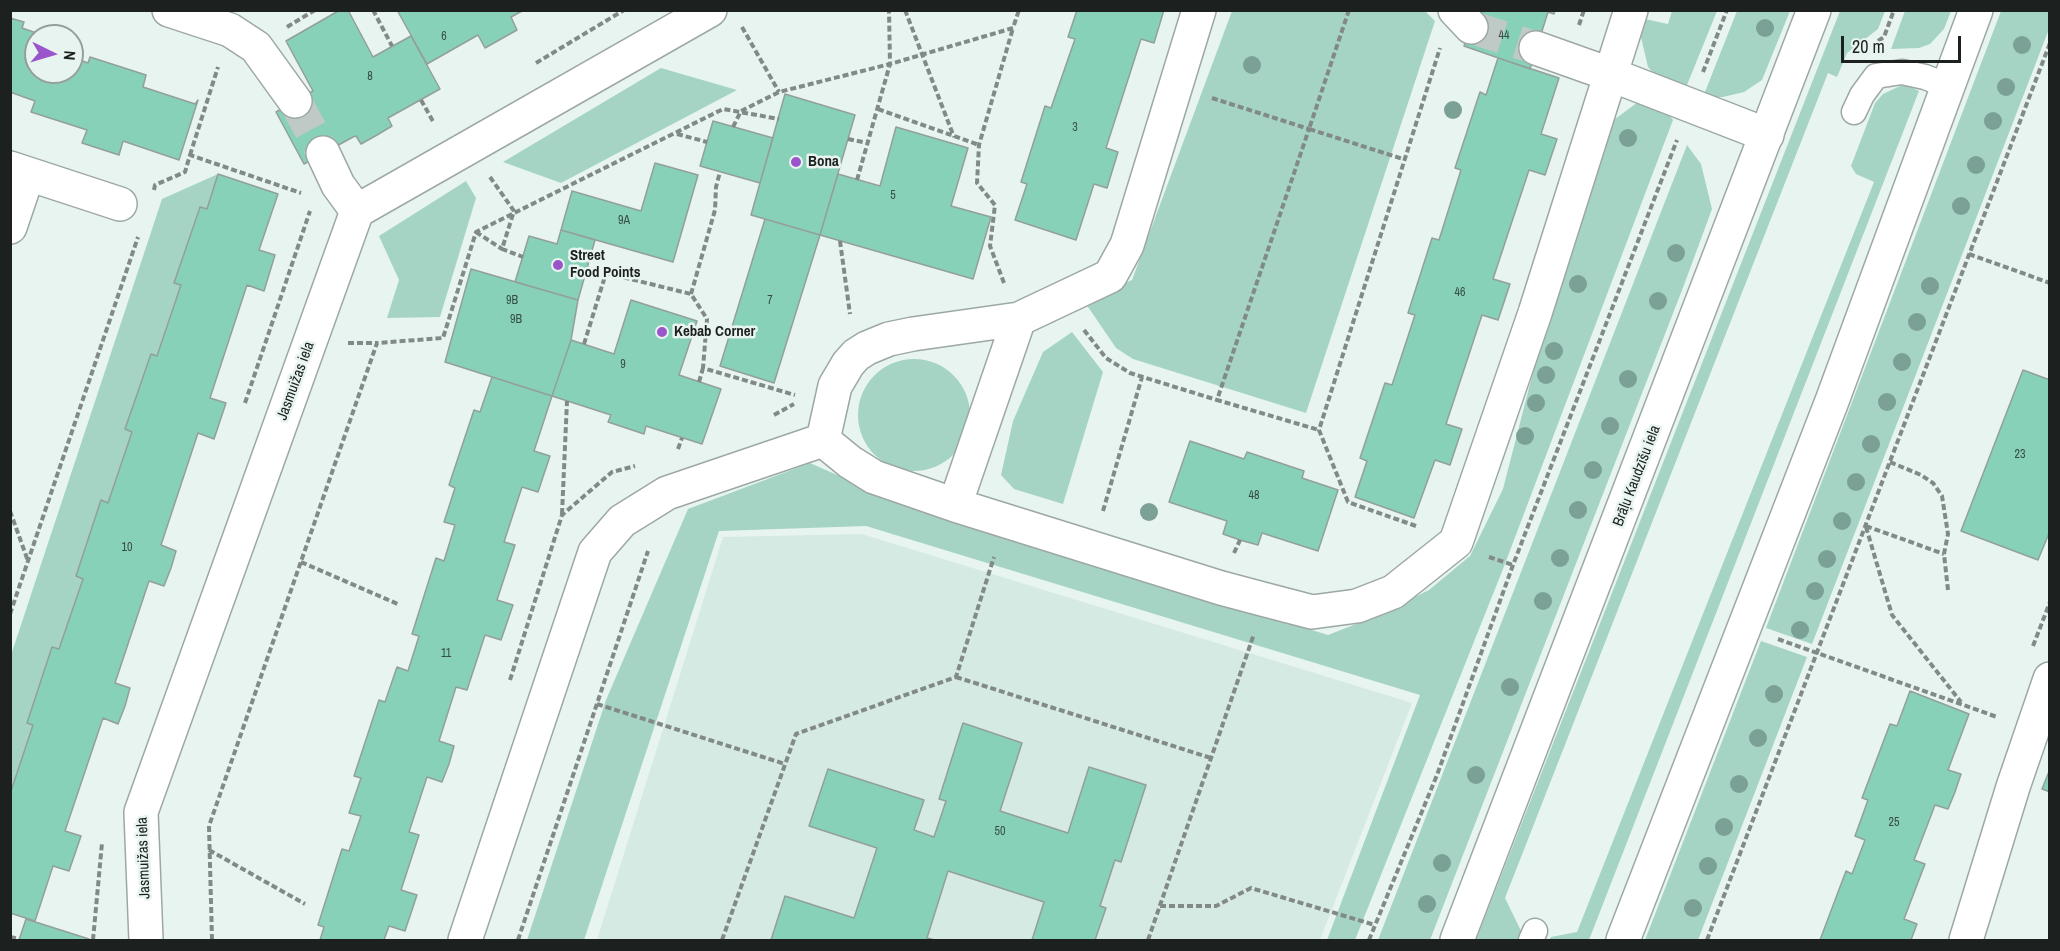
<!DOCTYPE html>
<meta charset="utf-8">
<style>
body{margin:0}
#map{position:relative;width:2060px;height:951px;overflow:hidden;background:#e8f4f0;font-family:"Archivo Narrow",sans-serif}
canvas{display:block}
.frame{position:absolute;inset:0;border:12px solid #1c201e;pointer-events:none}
.north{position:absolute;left:24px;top:24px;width:60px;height:60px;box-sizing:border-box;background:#e8f4f0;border:2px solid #969f9c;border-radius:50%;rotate:95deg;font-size:16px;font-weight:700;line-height:24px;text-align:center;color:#1c201e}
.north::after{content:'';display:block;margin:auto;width:21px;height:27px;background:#9b55ca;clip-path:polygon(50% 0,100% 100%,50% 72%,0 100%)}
.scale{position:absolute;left:1841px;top:36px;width:120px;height:27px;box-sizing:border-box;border:3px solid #1c201e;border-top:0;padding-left:8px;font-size:18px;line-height:21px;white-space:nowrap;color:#1c201e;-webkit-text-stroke:4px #e8f4f0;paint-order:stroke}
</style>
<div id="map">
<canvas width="2060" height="951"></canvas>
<div class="frame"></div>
<div class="north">N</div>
<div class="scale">20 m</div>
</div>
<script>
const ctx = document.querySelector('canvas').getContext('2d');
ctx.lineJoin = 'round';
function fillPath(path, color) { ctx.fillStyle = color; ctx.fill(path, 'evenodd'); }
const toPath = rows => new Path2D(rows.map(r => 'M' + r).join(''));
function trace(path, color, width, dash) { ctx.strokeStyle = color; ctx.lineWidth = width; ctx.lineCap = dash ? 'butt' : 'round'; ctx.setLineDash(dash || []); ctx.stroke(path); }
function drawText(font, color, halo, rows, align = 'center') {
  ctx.font = font + ' "Archivo Narrow",sans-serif'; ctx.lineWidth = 5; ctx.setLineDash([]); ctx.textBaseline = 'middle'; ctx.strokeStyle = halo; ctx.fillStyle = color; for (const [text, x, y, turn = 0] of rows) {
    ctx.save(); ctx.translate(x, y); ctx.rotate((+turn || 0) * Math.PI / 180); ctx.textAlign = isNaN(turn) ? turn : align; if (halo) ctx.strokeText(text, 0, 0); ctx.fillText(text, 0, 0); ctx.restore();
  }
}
fillPath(toPath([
 [862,534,1412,703,1320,940,597,940,723,537]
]), '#d5eae2');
fillPath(toPath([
 [1232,11,1425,11,1435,21,1306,413,1133,359,1116,348,1084,301,1132,280],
 [1672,11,1717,11,1685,90,1658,78,1648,67,1640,33,1640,18,1668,24],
 [1737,11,1790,11,1762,80,1744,92,1723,97,1703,97],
 [1840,11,1885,11,1878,29,1847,53,1837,77,1828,73,1505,898,1522,933,1519,940,1476,940],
 [1905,11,1905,10,1951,11,1944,29,1930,44,1919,48,1891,49],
 [2001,11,2049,11,2049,29,1812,644,1766,628],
 [661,68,737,90,561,183,503,162],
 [1900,86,1909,86,1919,91,1589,940,1549,940,1551,937,1577,932,1874,182,1856,174,1851,166,1875,103,1883,94],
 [1638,102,1670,116,1673,120,1503,569,1355,940,1327,940,1420,695,866,526,719,531,584,940,527,940,606,700,688,509,810,463,898,502,1328,635,1379,615,1429,590,1470,556,1503,489,1539,349,1611,122],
 [1687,145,1701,164,1712,209,1684,285,1430,940,1378,940],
 [218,174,207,209,199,208,174,283,181,285,157,356,151,354,125,429,132,432,108,503,101,501,76,576,83,579,59,649,52,648,27,723,33,725,11,794,11,655,162,199],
 [466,181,476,198,440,317,387,318,399,280,379,236],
 [1072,332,1103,372,1063,504,1014,489,1001,475,1013,421,1043,352],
 '858 415a56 56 0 1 1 112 0a56 56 0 1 1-112 0Z',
 [1761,641,1807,657,1698,940,1645,940]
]), '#a5d4c4');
const building = toPath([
 [340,10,348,10,373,57,411,36,440,89,388,118,392,126,377,135,361,144,356,136,353,137,304,164,276,112,313,91,286,41,340,10],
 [397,10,524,10,511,17,517,30,485,48,478,35,427,64,397,10],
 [1077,10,1164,10,1154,43,1141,39,1106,148,1118,152,1107,188,1094,184,1076,240,1015,220,1027,184,1021,182,1045,106,1051,108,1075,39,1068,37,1077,10],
 [1476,10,1555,10,1554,14,1548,12,1530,69,1464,46,1476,10],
 [10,18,24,22,22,28,45,36,36,36,36,72,72,72,72,57,88,63,90,57,146,75,143,87,195,104,198,100,179,160,123,141,119,155,82,143,87,130,31,112,35,101,10,92,10,18],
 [1498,58,1559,78,1541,134,1557,139,1545,175,1529,170,1493,279,1510,284,1498,320,1482,315,1446,424,1462,429,1450,465,1435,460,1414,518,1355,497,1367,461,1360,458,1385,383,1392,385,1415,315,1408,313,1432,238,1439,240,1461,170,1455,168,1480,92,1486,95,1498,58],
 [785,94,855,115,820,235,751,215,785,94],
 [713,121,773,138,760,183,700,166,713,121],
 [896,127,968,148,951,206,991,217,973,279,820,235,838,174,880,186,896,127],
 [655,163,698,175,673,262,561,230,572,191,641,211,655,163],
 [218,174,278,194,259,250,275,255,264,291,247,285,210,398,226,403,214,439,198,433,161,545,176,551,171,568,164,586,149,581,115,683,130,688,125,706,118,724,103,718,65,831,81,836,69,871,53,866,35,921,10,913,10,794,33,725,27,723,52,647,59,649,83,579,76,576,101,500,108,503,132,432,125,429,151,354,157,356,181,285,174,283,200,207,207,209,218,174],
 [765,219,820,235,774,383,720,366,765,219],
 [561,230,595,240,578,300,515,282,529,236,557,244,561,230],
 [471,269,578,300,571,340,552,396,445,362,471,269],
 [631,300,697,321,679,375,721,389,702,444,646,426,644,434,608,422,611,415,552,396,571,340,614,354,631,300],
 [2023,370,2050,380,2050,531,2038,560,1961,531,2023,370],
 [492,377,552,396,534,451,550,456,538,492,522,487,504,542,515,545,497,600,513,605,501,640,485,635,467,690,456,687,439,741,454,746,449,764,442,782,427,777,409,832,419,835,401,890,417,895,405,931,389,926,384,940,320,940,324,927,318,925,342,849,349,851,361,816,349,813,361,778,354,776,379,700,385,702,397,667,408,671,419,636,412,634,436,558,444,561,455,525,444,522,455,488,449,485,474,410,480,412,492,377],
 [1190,441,1244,459,1247,452,1304,471,1302,478,1338,490,1318,551,1262,533,1258,545,1240,540,1223,534,1227,521,1169,502,1190,441],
 [1910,691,1969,714,1948,770,1961,774,1955,792,1948,809,1935,805,1914,860,1925,864,1904,919,1917,924,1911,940,1820,940,1846,871,1852,874,1865,840,1855,836,1868,800,1862,798,1890,724,1897,726,1910,691],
 [963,723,1022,743,1000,811,1068,833,1089,767,1146,785,1121,862,1115,860,1100,906,1106,908,1095,940,1032,940,1044,902,948,871,927,938,935,940,771,940,785,896,854,918,877,848,809,826,828,769,924,800,914,830,934,837,946,801,939,799,963,723],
 [2050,769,2050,792,2042,789,2050,769],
 [26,919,89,939,88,940,19,940,26,919]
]);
fillPath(building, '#87d1b9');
trace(building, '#939f9a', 1.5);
trace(toPath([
 [1471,27,1536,48],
 [295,101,323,153]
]), '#bfcac6', 33, [33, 16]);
const service = toPath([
 [1854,112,1862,95,1876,76,1902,72,1925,77,1948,86],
 [1531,940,1535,931]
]);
const minor = toPath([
 [169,10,230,30,256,47,295,101],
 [1455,10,1471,27],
 [1536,48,1612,75,1767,135],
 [323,153,338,185,357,211],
 [10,168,120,204],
 [10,227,28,174],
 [823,440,850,462,874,477,955,505,1221,588,1266,600,1312,612,1357,606,1393,592,1456,542,1535,313,1631,10],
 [955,505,1019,319],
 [146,940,141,812,357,211,710,10],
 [465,940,595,552,622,521,667,493,823,440,835,386,848,364,856,355,867,348,889,339,913,334,1019,319,1110,276,1127,245,1199,10],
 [1966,940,2013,787,2050,679]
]);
const tertiary = toPath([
 [1457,940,1814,10],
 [1623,940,1832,401,1976,10]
]);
trace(service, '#9da8a4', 27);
trace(minor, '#9da8a4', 36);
trace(tertiary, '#9da8a4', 36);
trace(toPath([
 [373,10,392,46],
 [905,10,954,137],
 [1349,10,1309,129,1403,159],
 [1579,25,1584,10],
 [287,27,315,10],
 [742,27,779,92],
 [1878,41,1884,37,1894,10],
 [536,63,624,10],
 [1703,72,1727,10],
 [1212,98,1309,129,1217,400,1319,430],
 [421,100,434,123],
 [878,109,979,145],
 [733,127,741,111,779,92,890,64,1013,28,1019,10],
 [677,134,707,142],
 [848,139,868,143],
 [190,155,218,67],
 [490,177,514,211,502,249,523,257],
 [857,180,890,64,889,10],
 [154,190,155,185,185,172,190,155,301,193],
 [476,232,502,249],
 [840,241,850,314],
 [1969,254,2050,283],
 [606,273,691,294,707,319,703,368,795,395],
 [1004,283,990,246,995,205,977,183,979,145,1013,28],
 [691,294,715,210,716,187,720,172],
 [1084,330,1106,358,1130,373,1217,400],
 [348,343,377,343],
 [584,344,606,273,586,268],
 [699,382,703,368],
 [245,403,310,211],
 [774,415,794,404],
 [678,449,682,438],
 [1890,462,1921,475,1933,483,1942,496,1948,534,1944,554,1948,590],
 [10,511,28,561],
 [1103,511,1142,377],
 [562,514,567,401],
 [1416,526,1348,502,1319,430,1440,48],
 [1866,526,1944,554],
 [1866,527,1892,615,1961,702],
 [1234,553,1240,540],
 [1489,557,1513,565],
 [301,562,400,605],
 [10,614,138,237],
 [1778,639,1997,717],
 [2033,646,2050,602],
 [956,677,1211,758],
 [510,680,562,515,612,472,635,466],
 [597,704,785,764],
 [209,850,305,904],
 [1160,906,1216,906,1251,888,1375,925],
 [10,937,19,939],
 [93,940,102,843],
 [212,940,209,826,377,343,443,338,476,232,723,109,779,119],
 [518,940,648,551],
 [722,940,796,734,956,677,994,557],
 [1148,940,1254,634],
 [1369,940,1437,775,1513,565,1677,140],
 [1707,940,2050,43]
]), '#828a87', 4, [6, 3]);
trace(service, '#fff', 24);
trace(minor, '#fff', 33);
trace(tertiary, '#fff', 33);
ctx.fillStyle = '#7ba095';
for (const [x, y] of [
 [1765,28],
 [2022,45],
 [1252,65],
 [2006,87],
 [1453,110],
 [1993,121],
 [1628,138],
 [1976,165],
 [1961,206],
 [1676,253],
 [1578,284],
 [1930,286],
 [1658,301],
 [1917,322],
 [1554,351],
 [1902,362],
 [1546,375],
 [1628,379],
 [1887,402],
 [1536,403],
 [1610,426],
 [1525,436],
 [1871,444],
 [1593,470],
 [1856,482],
 [1578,510],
 [1149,512],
 [1842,521],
 [1560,558],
 [1827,559],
 [1815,591],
 [1543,601],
 [1800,630],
 [1510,687],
 [1774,694],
 [1758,738],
 [1476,775],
 [1739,784],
 [1724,827],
 [1442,863],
 [1708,866],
 [1427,904],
 [1693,908]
]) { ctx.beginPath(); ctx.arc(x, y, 9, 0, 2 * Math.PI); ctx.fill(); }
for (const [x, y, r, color] of [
 [796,162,6,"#9b55ca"],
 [558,265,6,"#9b55ca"],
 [662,332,6,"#9b55ca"]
]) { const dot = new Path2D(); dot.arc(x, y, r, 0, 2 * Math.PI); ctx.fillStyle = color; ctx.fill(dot); trace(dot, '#e8f4f0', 2); }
drawText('12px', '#374c45', null, [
 ["44",1504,36],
 ["6",444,37],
 ["8",370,77],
 ["3",1075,128],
 ["5",893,196],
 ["9A",624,221],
 ["46",1460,293],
 ["9B",512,301],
 ["7",770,301],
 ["9B",516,320],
 ["9",623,365],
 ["23",2020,455],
 ["48",1254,496],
 ["10",127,548],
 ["11",446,654],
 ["25",1894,823],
 ["50",1000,832]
]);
drawText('bold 15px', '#1c201e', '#e8f4f0', [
 ["Bona",808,162],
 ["Street",570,256],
 ["Food Points",570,273],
 ["Kebab Corner",674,332]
], 'left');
drawText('15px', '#1c201e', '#e8f4f0', [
 ["Jasmuižas iela",296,381,-70],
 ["Brāļu Kaudzīšu iela",1637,476,-69],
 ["Jasmuižas iela",144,858,-92]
]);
</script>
